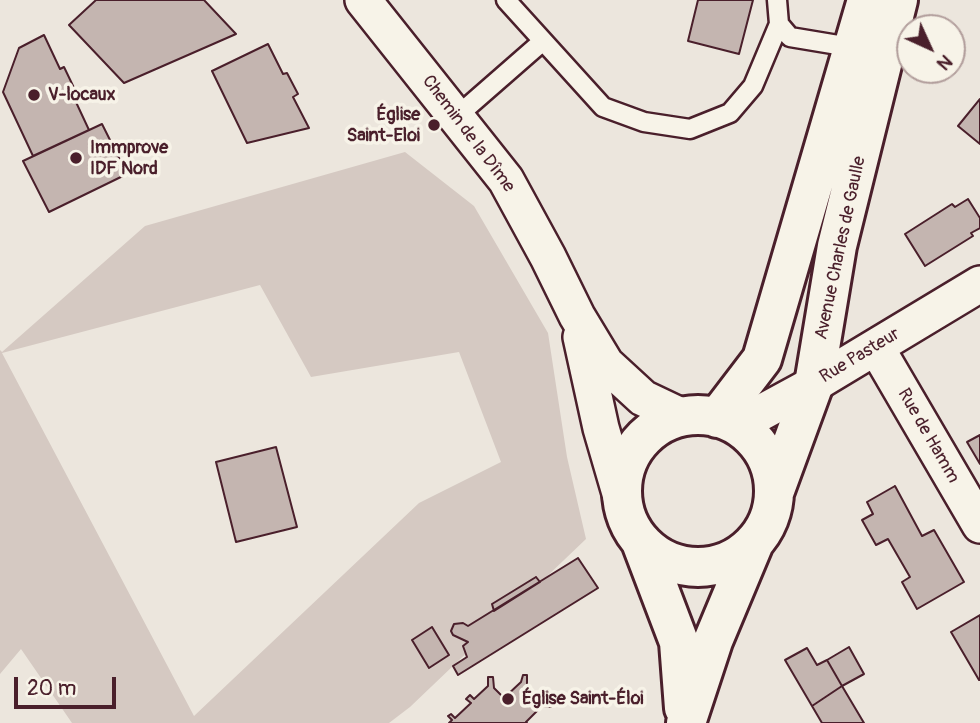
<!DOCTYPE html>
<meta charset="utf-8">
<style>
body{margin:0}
#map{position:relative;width:980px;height:723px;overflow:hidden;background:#ece6dd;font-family:Pangolin,sans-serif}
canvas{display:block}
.north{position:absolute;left:896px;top:14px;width:70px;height:70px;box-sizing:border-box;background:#f7f3e8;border:2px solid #b29e9c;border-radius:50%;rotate:135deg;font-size:19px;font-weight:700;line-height:28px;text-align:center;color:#4a1f2b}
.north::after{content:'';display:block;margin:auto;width:24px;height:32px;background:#4a1f2b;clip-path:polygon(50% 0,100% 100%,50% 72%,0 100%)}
.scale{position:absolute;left:14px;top:677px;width:102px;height:32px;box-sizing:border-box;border:4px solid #4a1f2b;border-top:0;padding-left:9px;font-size:21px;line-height:24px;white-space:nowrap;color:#4a1f2b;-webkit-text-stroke:5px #f7f3e8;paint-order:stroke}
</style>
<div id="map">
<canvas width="980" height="723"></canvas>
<div class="north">N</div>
<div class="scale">20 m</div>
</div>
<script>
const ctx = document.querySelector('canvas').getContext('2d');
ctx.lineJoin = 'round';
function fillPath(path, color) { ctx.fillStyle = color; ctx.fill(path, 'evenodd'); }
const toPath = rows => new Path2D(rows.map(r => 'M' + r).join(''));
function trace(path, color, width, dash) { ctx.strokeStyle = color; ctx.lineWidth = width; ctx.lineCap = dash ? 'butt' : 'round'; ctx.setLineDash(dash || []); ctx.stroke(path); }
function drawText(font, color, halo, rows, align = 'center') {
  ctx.font = font + ' Pangolin,sans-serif'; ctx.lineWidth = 7; ctx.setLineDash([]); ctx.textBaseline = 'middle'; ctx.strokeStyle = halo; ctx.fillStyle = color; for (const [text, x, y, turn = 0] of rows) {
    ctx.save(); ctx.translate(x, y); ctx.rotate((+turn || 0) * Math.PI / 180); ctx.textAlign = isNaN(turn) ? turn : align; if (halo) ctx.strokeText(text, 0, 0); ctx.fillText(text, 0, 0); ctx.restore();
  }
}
fillPath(toPath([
 [405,152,474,206,548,333,567,457,586,539,410,707,389,723,72,723,21,649,0,674,0,350,2,352,145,226],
 [260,285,311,377,459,352,501,462,419,503,194,716,2,353]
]), '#d5c9c2');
const building = toPath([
 [96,0,204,0,236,34,124,83,69,25,96,0],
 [698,0,753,0,739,54,688,41,698,0],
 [44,35,60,69,64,67,76,92,75,100,89,130,33,156,3,92,19,48,44,35],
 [268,44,283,74,287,73,298,94,293,97,309,128,247,143,212,71,268,44],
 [980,99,980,144,958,126,980,99],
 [102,124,127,174,49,212,23,161,102,124],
 [968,199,980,218,980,228,971,233,973,236,925,266,905,234,952,204,955,207,968,199],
 [980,435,980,464,967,442,980,435],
 [276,447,297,527,236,542,216,462,276,447],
 [895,486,922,536,934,530,964,582,917,609,902,582,910,577,888,539,876,545,862,520,873,514,867,502,895,486],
 [578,558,598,588,458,675,453,666,467,657,463,646,468,642,453,635,451,631,454,624,463,623,468,626,578,558],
 [536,577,540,582,494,611,492,604,536,577],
 [980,615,980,680,979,680,951,632,980,615],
 [432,627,449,655,429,668,412,640,432,627],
 [849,647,864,674,842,686,827,660,849,647],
 [807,648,817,665,827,660,842,686,812,706,785,660,807,648],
 [523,675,527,675,527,685,542,700,552,701,551,707,542,706,526,722,527,723,449,723,452,720,448,716,451,714,455,718,471,703,466,699,470,695,474,699,488,686,488,677,493,677,494,688,504,698,521,682,523,675],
 [842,686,864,723,822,723,812,706,842,686]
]);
fillPath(building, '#c4b5b0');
trace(building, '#4a1f2b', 2);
const lane = toPath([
 [506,0,603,107,644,122,690,129,730,113,753,86,779,24],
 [777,0,779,24,790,37,856,48],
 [456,117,543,41]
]);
const street = toPath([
 [363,0,506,180,548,257,577,316,606,364,643,398,683,417],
 [581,337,601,428,622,500],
 [876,347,980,525],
 [741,429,757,415,814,384,980,284]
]);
const secondary = toPath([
 '622 491a76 76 0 1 1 152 0a76 76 0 1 1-152 0Z',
 [717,418,762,359,867,0],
 [774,493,814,384,837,246,898,0],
 [641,542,679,642,684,708],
 [686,723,713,641,754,543]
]);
trace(lane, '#4a1f2b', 23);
trace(street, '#4a1f2b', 40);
trace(secondary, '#4a1f2b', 44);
trace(lane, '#f7f3e8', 18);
trace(street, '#f7f3e8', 35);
trace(secondary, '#f7f3e8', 38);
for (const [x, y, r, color] of [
 [34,95,7,"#4a1f2b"],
 [434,125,7,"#4a1f2b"],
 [76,158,7,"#4a1f2b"],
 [508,699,7,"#4a1f2b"]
]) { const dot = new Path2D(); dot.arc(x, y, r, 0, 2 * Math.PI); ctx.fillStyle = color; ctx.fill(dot); trace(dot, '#f7f3e8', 2.5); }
drawText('bold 18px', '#4a1f2b', '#f7f3e8', [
 ["V-locaux",48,95],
 ["Église",420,115,"right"],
 ["Saint-Eloi",420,136,"right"],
 ["Immprove",90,148],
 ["IDF Nord",90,169],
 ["Église Saint-Éloi",522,699]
], 'left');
drawText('18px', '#4a1f2b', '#f7f3e8', [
 ["Chemin de la Dîme",468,134,53],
 ["Avenue Charles de Gaulle",841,248,-78],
 ["Rue Pasteur",860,356,-31],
 ["Rue de Hamm",928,436,60]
]);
</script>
